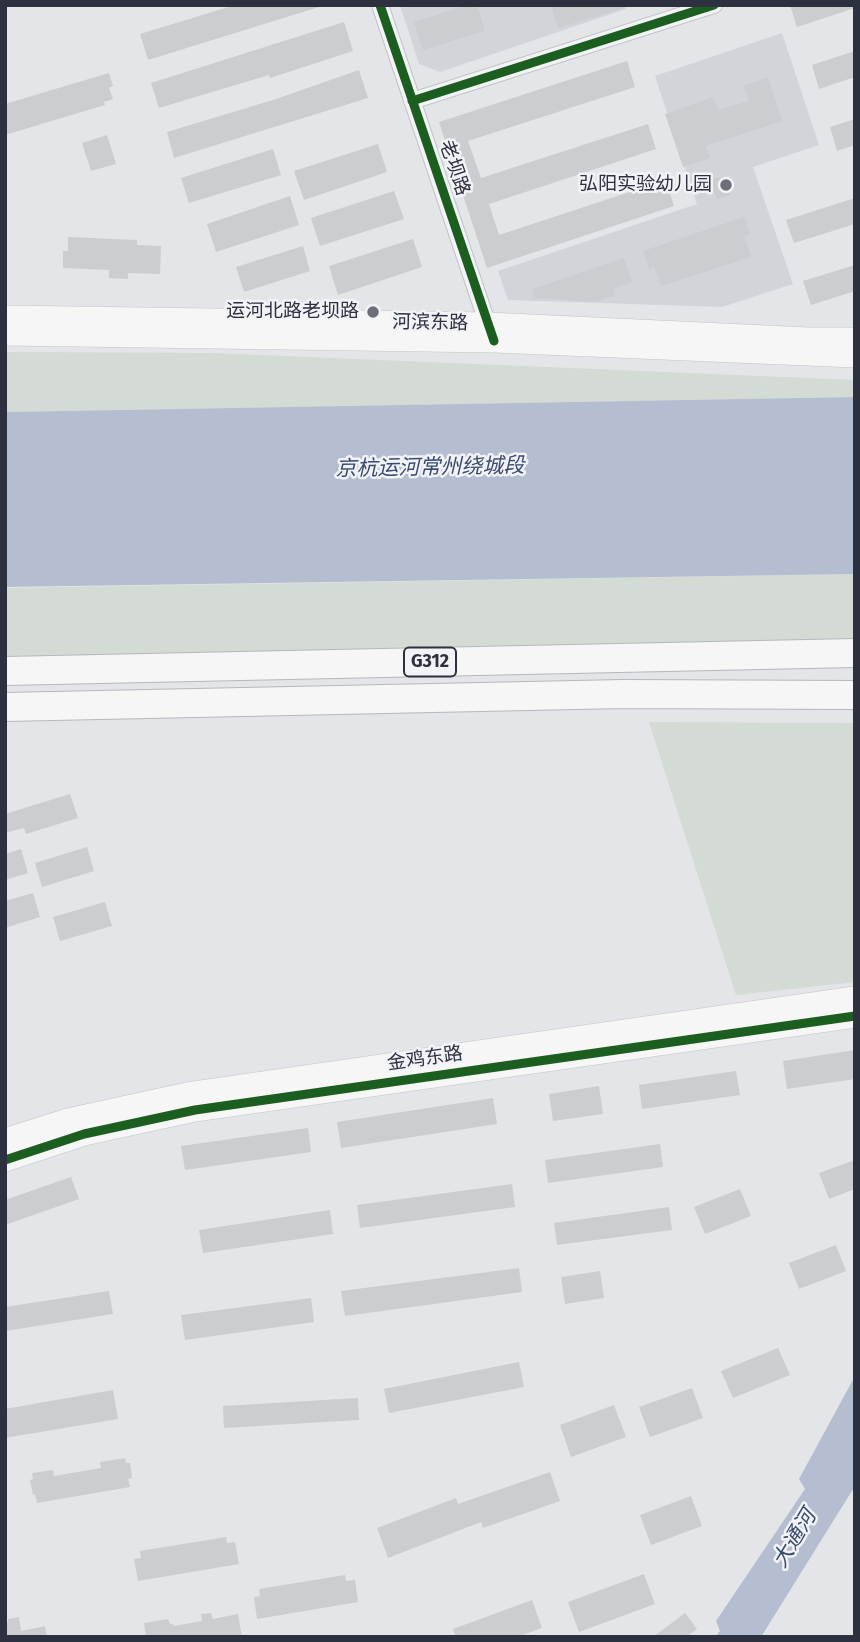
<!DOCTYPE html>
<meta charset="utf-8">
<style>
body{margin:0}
#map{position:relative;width:860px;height:1642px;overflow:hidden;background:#e3e5e8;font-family:"Fira Sans",sans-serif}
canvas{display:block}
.frame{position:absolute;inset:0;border:7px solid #2c303f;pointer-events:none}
</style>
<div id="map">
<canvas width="860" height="1642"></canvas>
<div class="frame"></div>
</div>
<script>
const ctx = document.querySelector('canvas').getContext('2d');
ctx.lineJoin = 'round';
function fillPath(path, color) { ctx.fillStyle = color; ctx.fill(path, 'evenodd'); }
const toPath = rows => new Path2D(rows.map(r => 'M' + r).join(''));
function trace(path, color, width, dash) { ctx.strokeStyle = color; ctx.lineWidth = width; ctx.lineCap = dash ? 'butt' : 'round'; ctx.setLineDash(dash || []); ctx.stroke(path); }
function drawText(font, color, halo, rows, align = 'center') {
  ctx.font = font + ' "Fira Sans","Noto Sans SC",sans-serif'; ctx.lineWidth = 5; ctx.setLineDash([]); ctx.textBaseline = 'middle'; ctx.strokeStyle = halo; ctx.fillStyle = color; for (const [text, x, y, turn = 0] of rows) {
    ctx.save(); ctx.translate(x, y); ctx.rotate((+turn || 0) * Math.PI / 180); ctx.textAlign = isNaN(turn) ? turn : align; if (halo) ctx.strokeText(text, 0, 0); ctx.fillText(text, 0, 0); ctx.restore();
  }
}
fillPath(toPath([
 [400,5,625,5,626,9,440,72,419,64],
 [782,33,819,145,753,167,793,284,722,307,508,300,498,271,697,204,655,76]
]), '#d2d4da');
fillPath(toPath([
 [5,352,213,353,855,380,855,397,5,412],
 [855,574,855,642,5,657,5,588],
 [649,722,855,723,855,982,736,995]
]), '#d3dbd4');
fillPath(toPath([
 [855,397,855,574,5,587,5,412],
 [855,1376,855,1486,761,1637,715,1637,720,1631,716,1621,805,1489,799,1479]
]), '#b5bed0');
fillPath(toPath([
 [235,5,319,5,319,7,148,60,140,34],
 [467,5,477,5,485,31,423,50,414,22],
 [551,5,623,5,624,8,558,28],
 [790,5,855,5,855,8,797,27],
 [344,22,353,51,270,78,269,75,159,108,151,83],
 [855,51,855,77,819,89,812,65],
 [627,61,635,87,468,141,481,178,648,124,656,149,489,204,499,235,666,180,674,206,487,268,439,122],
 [359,70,368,98,174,158,167,132,276,99],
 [109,73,113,86,109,88,113,99,104,102,105,105,5,135,5,104],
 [768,77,782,121,706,146,710,158,683,167,665,114,713,97,718,110,749,101,743,86],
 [855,119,855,145,837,151,830,127],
 [107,135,116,164,91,171,82,143],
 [378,144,387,172,304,200,294,171],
 [273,149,281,175,189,203,181,178],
 [724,176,730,195,717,199,711,180],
 [394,191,404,219,320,246,311,218],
 [290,196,299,225,216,252,207,224],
 [855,198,855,224,794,243,786,220],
 [744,217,750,234,744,236,751,257,661,286,654,267,649,269,643,251],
 [68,237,137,240,137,245,161,246,160,274,128,273,128,279,109,278,109,270,63,268,63,251,68,251],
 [413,239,422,267,338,295,329,266],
 [303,246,310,271,244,292,236,267],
 [624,258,632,282,613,289,615,295,596,302,535,298,532,289],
 [855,265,855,291,811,305,803,281],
 [70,794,78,818,26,834,24,828,5,833,5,814],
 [87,847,94,871,42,887,35,863],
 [21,849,28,873,5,880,5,854],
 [33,893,40,917,5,928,5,901],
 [105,902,112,926,60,941,53,917],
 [855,1050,855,1079,787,1089,783,1061],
 [736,1071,740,1095,642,1109,639,1085],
 [599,1086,603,1114,553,1121,549,1094],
 [493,1098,497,1124,341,1148,337,1122],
 [308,1128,311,1152,185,1170,181,1146],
 [660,1144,663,1167,548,1183,545,1160],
 [855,1160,855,1189,829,1199,819,1173],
 [71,1177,79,1199,5,1225,5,1200],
 [512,1184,515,1207,360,1228,357,1205],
 [740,1189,751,1216,705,1234,694,1207],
 [669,1207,672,1230,557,1245,554,1223],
 [330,1210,333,1234,203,1253,199,1230],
 [836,1245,846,1271,799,1289,789,1263],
 [519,1268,522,1292,345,1316,341,1291],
 [600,1271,604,1298,565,1304,561,1277],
 [109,1291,113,1314,5,1331,5,1307],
 [311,1298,314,1322,185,1340,181,1315],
 [778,1348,790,1375,733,1398,721,1371],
 [519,1362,524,1387,389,1413,384,1389],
 [692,1388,703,1418,650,1437,639,1407],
 [113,1390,118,1419,5,1438,5,1409],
 [358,1398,359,1420,224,1428,223,1406],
 [614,1405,626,1437,571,1457,560,1425],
 [125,1458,126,1463,130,1463,132,1478,128,1479,130,1487,37,1503,35,1494,33,1495,30,1480,33,1479,32,1473,53,1470,54,1476,101,1468,100,1462],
 [550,1472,560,1501,483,1528,481,1522,388,1558,377,1528,456,1498,458,1504],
 [691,1496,702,1526,651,1545,640,1515],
 [226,1537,227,1543,235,1542,239,1564,138,1581,134,1559,141,1558,140,1551],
 [644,1574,655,1604,579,1632,568,1602],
 [345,1575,346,1581,355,1580,358,1602,257,1619,254,1597,260,1596,259,1589],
 [532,1600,542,1628,517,1637,456,1637,453,1629],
 [211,1613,213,1619,238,1614,242,1637,146,1637,144,1623,168,1619,170,1624,173,1624,174,1626,202,1621,201,1614],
 [685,1613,697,1629,686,1637,653,1637],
 [19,1617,21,1631,45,1626,47,1637,5,1637,5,1623,8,1622,8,1619]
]), '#cccdd0');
const street = toPath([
 [380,5,490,331],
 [412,101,714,5]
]);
const secondary = toPath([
 [5,317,488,324,808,339,855,339],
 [5,334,494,341,855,356],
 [5,1140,68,1120,187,1094,855,998],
 [5,1160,84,1134,195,1110,855,1016]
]);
const highway = toPath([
 [5,671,855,653],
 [5,707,623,694,855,695]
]);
trace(street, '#c2c3c6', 18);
trace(secondary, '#c2c3c6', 24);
trace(highway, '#b6b8bc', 30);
trace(street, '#f2f3f4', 16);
trace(secondary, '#f6f6f6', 23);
trace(highway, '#f6f6f6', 28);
trace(toPath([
 [380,5,494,341],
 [412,101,714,5],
 [5,1160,84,1134,195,1110,855,1016]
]), '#1b5e20', 9);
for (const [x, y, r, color] of [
 [726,185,7,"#6c6f7a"],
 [373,312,7,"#6c6f7a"]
]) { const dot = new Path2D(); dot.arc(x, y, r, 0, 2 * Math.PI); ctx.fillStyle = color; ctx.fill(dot); trace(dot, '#f1f3f6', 2.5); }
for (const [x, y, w] of [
 [430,662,52]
]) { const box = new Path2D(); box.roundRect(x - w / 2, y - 14.5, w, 29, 5); ctx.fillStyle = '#f1f3f6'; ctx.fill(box); trace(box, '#2c303f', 2); }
drawText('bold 18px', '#2c303f', null, [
 ["G312",430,662]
]);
drawText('19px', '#2c303f', '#f1f3f6', [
 ["老坝路",454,168,71],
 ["河滨东路",430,323,1],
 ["金鸡东路",425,1059,-8]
]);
drawText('19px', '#2c303f', '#f1f3f6', [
 ["弘阳实验幼儿园",712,185],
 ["运河北路老坝路",359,312]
], 'right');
drawText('italic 21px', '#3a4b6f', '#f1f3f6', [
 ["京杭运河常州绕城段",430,468,-1],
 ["大通河",795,1539,-59]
]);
</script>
